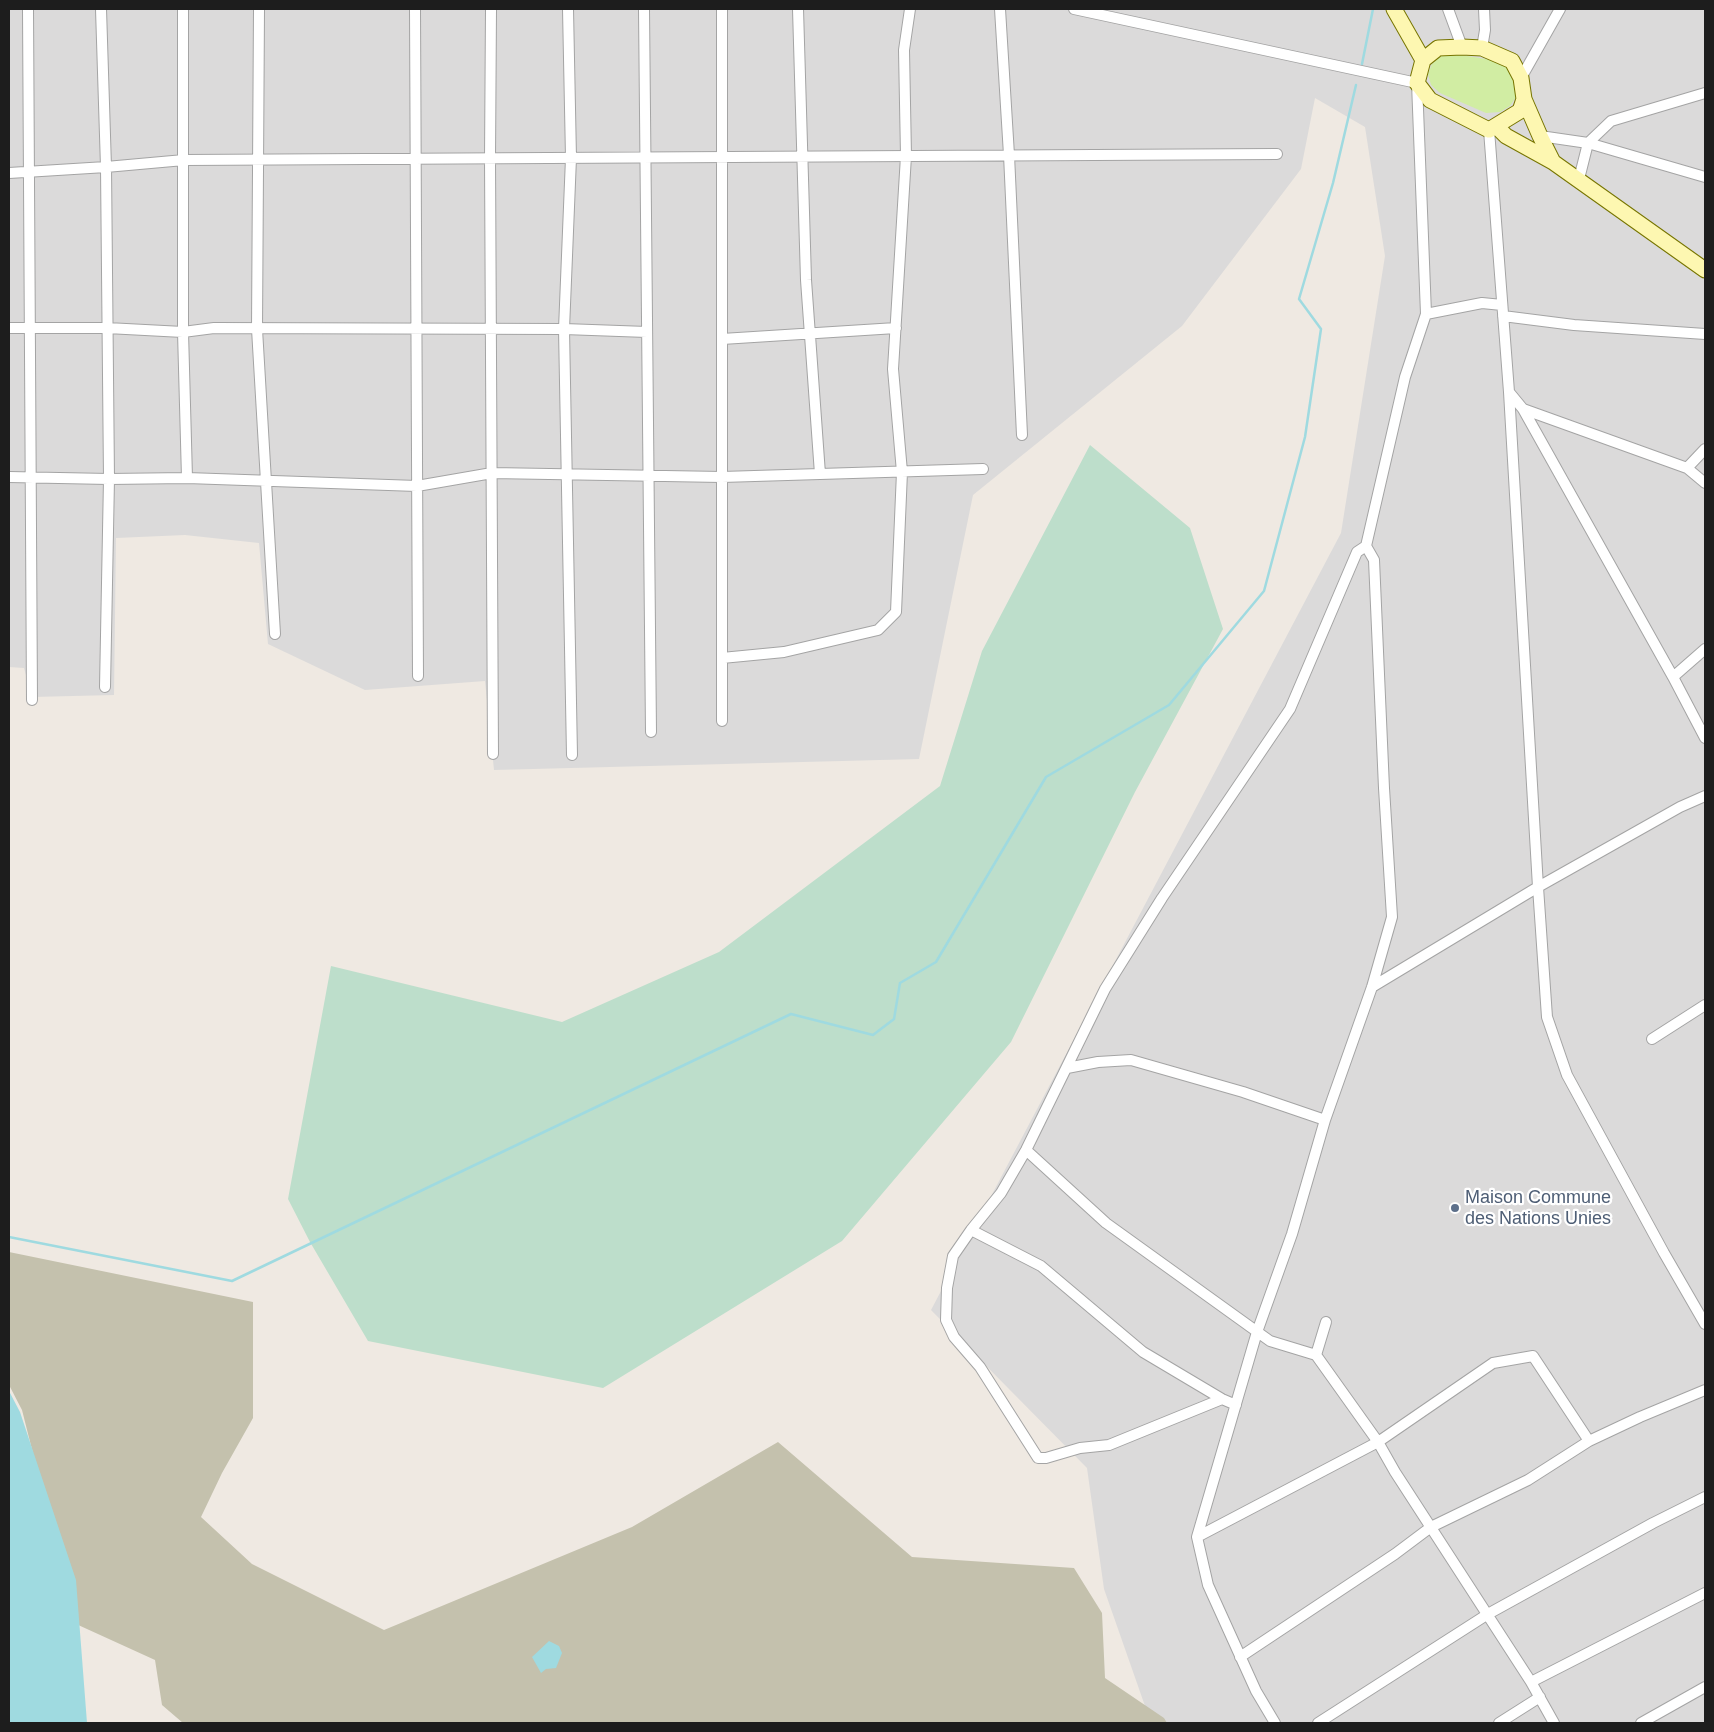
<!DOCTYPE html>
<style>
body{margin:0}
#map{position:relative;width:1714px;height:1732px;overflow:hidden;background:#efe9e2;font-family:Arial,sans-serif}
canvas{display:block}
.frame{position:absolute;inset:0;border:10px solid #1d1d1d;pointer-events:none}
</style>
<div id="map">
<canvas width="1714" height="1732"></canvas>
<div class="frame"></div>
</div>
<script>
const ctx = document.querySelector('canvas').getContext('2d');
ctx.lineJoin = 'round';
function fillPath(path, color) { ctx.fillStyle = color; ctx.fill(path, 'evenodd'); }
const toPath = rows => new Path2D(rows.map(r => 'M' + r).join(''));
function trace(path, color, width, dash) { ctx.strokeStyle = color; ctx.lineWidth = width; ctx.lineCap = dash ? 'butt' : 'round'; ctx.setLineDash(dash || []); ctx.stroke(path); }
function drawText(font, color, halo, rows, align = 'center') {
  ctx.font = font + ' Arial,sans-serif'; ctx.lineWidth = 4.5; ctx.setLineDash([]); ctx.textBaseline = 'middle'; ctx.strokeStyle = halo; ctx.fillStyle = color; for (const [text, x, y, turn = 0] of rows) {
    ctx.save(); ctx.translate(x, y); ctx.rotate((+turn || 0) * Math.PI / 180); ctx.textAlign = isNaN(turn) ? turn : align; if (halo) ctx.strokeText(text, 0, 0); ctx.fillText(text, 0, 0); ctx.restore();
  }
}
fillPath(toPath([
 [9,9,1705,9,1705,1723,1158,1723,1145,1706,1104,1589,1087,1468,931,1310,1341,533,1385,256,1365,127,1315,98,1301,169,1182,326,973,495,919,759,494,770,485,681,365,690,268,644,259,543,185,535,116,538,114,695,32,697,24,668,9,667]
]), '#dbdada');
fillPath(toPath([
 [9,1252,253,1302,253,1418,222,1473,201,1517,252,1564,384,1630,632,1527,778,1442,912,1557,1074,1568,1102,1613,1105,1678,1164,1718,1167,1723,183,1723,162,1705,155,1660,76,1624,22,1410,9,1385]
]), '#c4c1ad');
fillPath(toPath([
 [1449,53,1498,61,1509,66,1515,72,1518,94,1510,106,1500,112,1486,113,1440,93,1431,85,1428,74,1432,64,1441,55]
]), '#d1eda3');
fillPath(toPath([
 [1090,445,1190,528,1223,629,1135,792,1011,1042,842,1241,603,1388,368,1341,310,1242,288,1199,331,966,562,1022,719,952,940,786,982,651]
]), '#bddecb');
fillPath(toPath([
 [9,1391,20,1412,76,1580,87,1723,9,1723],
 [549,1641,559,1646,562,1653,556,1668,546,1669,541,1673,532,1657]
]), '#9fdae0');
trace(toPath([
 [1362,64,1373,9],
 [9,1237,232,1281,791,1014,873,1035,894,1019,900,983,936,962,1046,777,1169,705,1264,591,1305,437,1321,329,1299,299,1333,183,1356,85]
]), '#9fdae0', 2.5);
const street = toPath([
 [28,9,32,700],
 [101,9,106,167,109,479,105,687],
 [183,9,183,332,187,478,417,486,492,473,722,477,983,469],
 [259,9,257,329,275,634],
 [415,9,418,676],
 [491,9,490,158,493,754],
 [568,9,571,158,564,329,572,755],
 [644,9,651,732],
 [798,9,806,280,820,474],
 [1000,9,1009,155,1022,435],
 [1074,9,1417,83,1426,314],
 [1448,9,1462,47],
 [1482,48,1485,30,1484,9],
 [1521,78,1560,9],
 [1489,130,1509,392,1523,409,1673,677,1705,738],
 [1540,136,1588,143,1705,177],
 [9,173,106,167,184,160,1277,154],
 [1579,179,1588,143,1611,121,1705,93],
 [1503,316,1574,325,1705,334],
 [9,328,107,328,183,332,214,328,564,329,647,332],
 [722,339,896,328],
 [1509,392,1538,887,1547,1017,1567,1075,1664,1253,1705,1324],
 [1523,409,1687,468,1705,483],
 [1687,468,1705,449],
 [9,477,109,479,187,478],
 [722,658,784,652,878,630,896,612,902,472,893,369,906,156,904,50,910,9],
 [1673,677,1705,649],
 [722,721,722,9],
 [1372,987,1538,887,1680,807,1705,796],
 [1652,1039,1705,1005],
 [1067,1068,1098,1062,1131,1060,1243,1092,1325,1120],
 [1026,1150,1106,1223,1270,1341,1316,1355,1378,1442,1395,1472,1531,1682,1554,1723],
 [971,1230,1041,1266,1143,1352,1222,1399,1236,1405],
 [1316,1355,1326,1322],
 [1222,1399,1109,1445,1080,1448,1046,1458,1038,1458,980,1367,954,1337,946,1320,947,1288,953,1256,971,1230,1001,1193,1026,1150,1105,989,1162,898,1290,709,1357,552,1366,546,1405,377,1426,314,1482,303,1502,305],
 [1197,1537,1378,1442,1493,1363,1533,1356,1589,1441],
 [1240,1657,1395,1554,1431,1527,1528,1480,1589,1441,1640,1417,1705,1390],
 [1531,1682,1705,1593],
 [1275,1723,1256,1691,1208,1585,1197,1537,1257,1332,1292,1234,1325,1120,1372,987,1392,917,1384,788,1374,560,1366,546],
 [1318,1723,1488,1614,1653,1523,1705,1497],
 [1499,1723,1540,1697],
 [1641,1723,1705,1687]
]);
const secondary = toPath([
 [1394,9,1423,60],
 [1462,47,1482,48,1512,61,1521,78,1524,99,1520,111,1489,130,1430,100,1417,83,1423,60,1438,48,1462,47],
 [1524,99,1540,136,1553,162],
 [1497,127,1506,136,1553,162,1705,270]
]);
trace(street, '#a4a4a4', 12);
trace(secondary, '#777500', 17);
trace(street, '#fff', 10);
trace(secondary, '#fdf7b1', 15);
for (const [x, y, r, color] of [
 [1455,1208,5,"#5c6f8a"]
]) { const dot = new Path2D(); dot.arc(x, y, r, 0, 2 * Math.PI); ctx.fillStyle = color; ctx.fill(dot); trace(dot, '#fff', 2); }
drawText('18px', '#4e5e75', '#fff', [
 ["Maison Commune",1465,1198],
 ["des Nations Unies",1465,1219]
], 'left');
</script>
